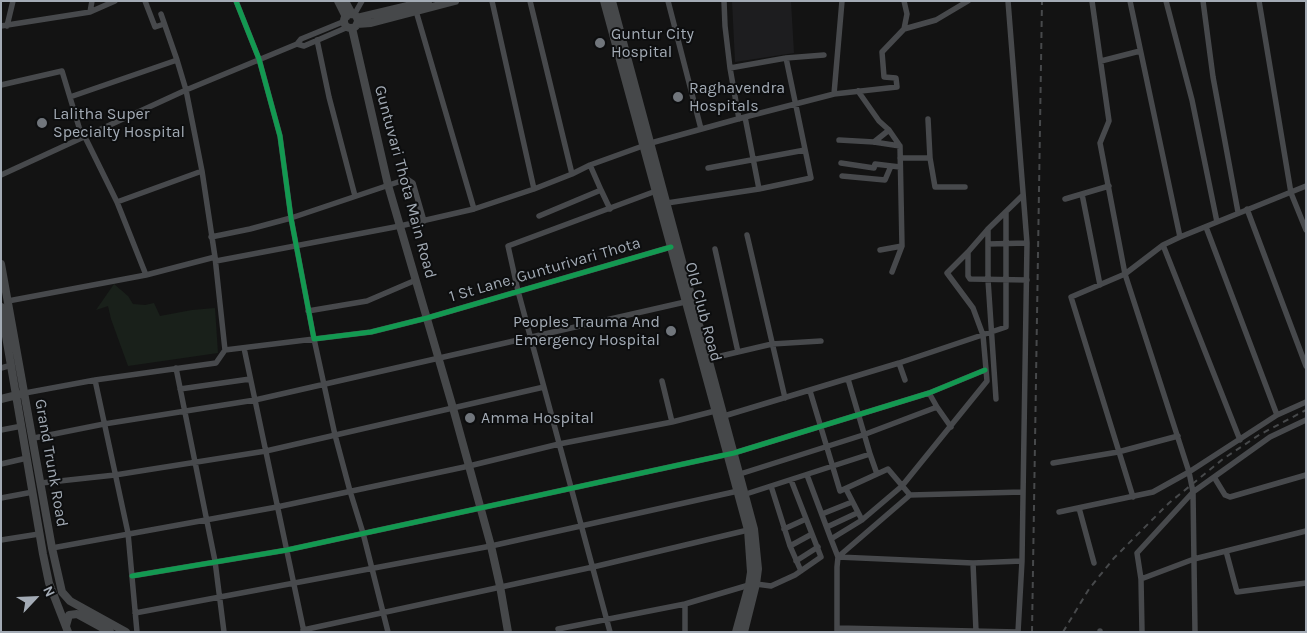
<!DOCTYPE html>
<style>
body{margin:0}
#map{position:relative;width:1307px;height:633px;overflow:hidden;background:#131313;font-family:Karla,sans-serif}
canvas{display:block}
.frame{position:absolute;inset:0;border:2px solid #a3abb5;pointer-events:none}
.north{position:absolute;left:10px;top:573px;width:50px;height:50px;-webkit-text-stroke:4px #0d0e0f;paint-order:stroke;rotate:65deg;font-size:14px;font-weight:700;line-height:20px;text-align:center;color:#a3abb5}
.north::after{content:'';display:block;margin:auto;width:18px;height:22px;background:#a3abb5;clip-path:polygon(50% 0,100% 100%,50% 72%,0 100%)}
</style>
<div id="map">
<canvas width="1307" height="633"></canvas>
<div class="frame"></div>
<div class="north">N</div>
</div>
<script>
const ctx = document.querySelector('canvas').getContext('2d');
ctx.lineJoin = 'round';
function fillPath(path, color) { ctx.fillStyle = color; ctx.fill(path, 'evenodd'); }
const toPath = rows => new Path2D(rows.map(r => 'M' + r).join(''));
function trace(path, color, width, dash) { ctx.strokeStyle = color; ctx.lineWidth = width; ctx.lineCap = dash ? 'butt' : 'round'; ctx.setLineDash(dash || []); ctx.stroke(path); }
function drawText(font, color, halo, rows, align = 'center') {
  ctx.font = font + ' Karla,sans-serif'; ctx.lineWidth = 4; ctx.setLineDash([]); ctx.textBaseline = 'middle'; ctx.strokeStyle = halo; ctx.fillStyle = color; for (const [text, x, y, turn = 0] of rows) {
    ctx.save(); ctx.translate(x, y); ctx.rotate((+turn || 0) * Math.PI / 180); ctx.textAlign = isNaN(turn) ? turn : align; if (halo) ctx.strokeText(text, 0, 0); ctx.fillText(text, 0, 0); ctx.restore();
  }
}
fillPath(toPath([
 [732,1,791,1,794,53,735,62]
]), '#1d1d1f');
fillPath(toPath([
 [114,284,128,296,133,304,145,305,154,303,160,316,192,310,215,308,218,353,128,366,111,319,108,306,96,310]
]), '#19201a');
trace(toPath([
 [145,1,155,27,164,24],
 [236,1,259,59,280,136,291,218,314,339,371,332,427,318,671,247],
 [492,1,534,189,572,174],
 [530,1,572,174,590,165,651,143,745,117,834,94,897,87,896,78,884,77,882,52,904,29,936,20,968,1],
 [668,1,701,129],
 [724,1,725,26,730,68,739,119],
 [1008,1,1027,243,1022,561,1018,632],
 [1092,1,1109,121,1100,143,1125,274,1189,472,1193,492,1195,632],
 [1130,1,1180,237],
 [1166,1,1192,100,1217,222],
 [1203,1,1213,77,1238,212],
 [1259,1,1291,193,1306,230],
 [416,11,474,209],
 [90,12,92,1],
 [161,14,177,60],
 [354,15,362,1],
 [1,26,90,12,115,1],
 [7,26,13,1],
 [904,29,907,14,904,1],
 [317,40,329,97,355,196],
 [297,44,304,46,348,27],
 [1101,61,1140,51],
 [730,68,786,58,824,55],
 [1,85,62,71,82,137],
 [858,91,879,121,889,130,900,146,902,246,892,272],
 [834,94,842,1],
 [745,117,759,189],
 [928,119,930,158,935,187,965,187],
 [84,135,117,202,146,275],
 [839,140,874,142,900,146],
 [874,142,889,130],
 [900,158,930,158],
 [841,163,874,168,875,164,900,167],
 [708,168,805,150],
 [1,175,186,90,297,44,301,39,345,21],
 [842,176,885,180,891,166],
 [601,190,610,209],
 [1082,194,1100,285],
 [1065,199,1109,186],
 [117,202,202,171],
 [667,203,759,189,811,178,786,58],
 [1247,209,1306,366],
 [539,216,601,190,590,165],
 [1206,227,1277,415],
 [988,229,988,280,996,399],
 [747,235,785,398],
 [211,237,250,229,291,218,407,179,413,183,424,221],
 [988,244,1027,243],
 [1163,245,1240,440],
 [715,249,738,352],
 [880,250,902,246],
 [968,252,968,276,970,279,1027,280],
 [216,261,400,226,474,209,534,189],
 [8,301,146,275,215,257],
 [308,311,367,301,416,280],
 [244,348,304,632],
 [225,350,314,339,335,435,350,491,363,533,388,632],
 [708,359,772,344,821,341],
 [899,363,905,380],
 [1,368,12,365],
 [176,368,215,561,224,632],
 [848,379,870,454],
 [95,380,128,533,137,632],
 [662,381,672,422],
 [180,389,250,379],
 [810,391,840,491,888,469,910,495],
 [25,393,95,380,216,363,225,350,215,257,202,171,186,90,177,60,70,97],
 [937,407,951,427],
 [724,416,899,363,1006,327,1006,213],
 [1,430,22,426],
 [34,438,104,424,255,400,685,302],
 [1053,463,1118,452,1178,436],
 [1,464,27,458],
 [740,474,863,435,937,407,929,393],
 [807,475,831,539,862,520,902,486,987,381,983,335,973,308,947,273,968,252,988,229,1023,195],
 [1214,477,1225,495,1230,497,1306,475],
 [41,483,115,475,266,451,544,387],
 [771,486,790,546,801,571],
 [846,489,862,520],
 [746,494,870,454,877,474],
 [1133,497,1071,297,1125,274,1163,245,1180,237,1306,186],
 [1,498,33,492],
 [1079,508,1094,563],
 [1059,512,1153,492,1189,472,1277,415,1306,402],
 [822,514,852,502],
 [827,527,857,513],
 [784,529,806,519],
 [831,539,838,557,973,563,1022,561],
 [1,540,39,534],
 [790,546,812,534],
 [52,548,277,507,469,466,559,444,672,422,715,411],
 [1226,551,1237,592,1306,583],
 [796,561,818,547],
 [973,563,976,631],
 [132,576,287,550,734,453,929,393,985,370],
 [1141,579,1194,559,1306,531],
 [756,584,771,586,795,575,821,557,791,480],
 [685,604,685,632],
 [135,613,491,546,738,491],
 [837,628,1018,632],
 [558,629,685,604,749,585],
 [303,630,593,567,748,530],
 [1100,631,1100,632],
 [610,632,518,291,508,246,656,191],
 [837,632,837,567,838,557,910,495,1023,492],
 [1142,632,1141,579,1137,553,1193,492,1270,437,1306,420]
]), '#47494c', 5.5);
trace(toPath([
 [338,1,346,17],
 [345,1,352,14],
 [604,1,748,530,751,572,749,585,736,632],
 [612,1,754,529,758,569,756,584,744,632],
 '344 21a7 7 0 1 1 14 0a7 7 0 1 1-14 0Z',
 [357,18,428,1],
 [357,24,371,23,455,1],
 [352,28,388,185,453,408,491,546,500,586,508,632],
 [1,264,52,548,62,592,70,601,126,632],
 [1,307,43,554,49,583,68,632],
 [1,399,21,394],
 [66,626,69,615,77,614,110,632]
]), '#46484a', 8);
trace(toPath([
 [1032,632,1042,1],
 [1063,632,1089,589,1114,558,1169,503,1223,459,1259,435,1306,410]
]), '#47494b', 2, [6, 5]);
trace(toPath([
 [236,1,259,59,280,136,291,218,314,339,371,332,427,318,671,247],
 [132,576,287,550,734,453,929,393,985,370]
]), '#139951', 5);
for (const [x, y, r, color] of [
 [600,43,6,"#71767c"],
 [678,97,6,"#71767c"],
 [42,123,6,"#71767c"],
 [671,331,6,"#71767c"],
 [470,418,6,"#71767c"]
]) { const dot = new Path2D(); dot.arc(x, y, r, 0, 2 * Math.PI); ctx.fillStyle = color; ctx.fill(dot); trace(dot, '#0d0e0f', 2); }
drawText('16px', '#a3abb5', '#0d0e0f', [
 ["Guntur City",611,34],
 ["Hospital",611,52],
 ["Raghavendra",689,88],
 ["Hospitals",689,106],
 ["Lalitha Super",53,114],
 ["Specialty Hospital",53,132],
 ["Peoples Trauma And",660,322,"right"],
 ["Emergency Hospital",660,340,"right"],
 ["Amma Hospital",481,418]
], 'left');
drawText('16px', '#a3abb5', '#0d0e0f', [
 ["Guntuvari Thota Main Road",405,182,75],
 ["1 St Lane, Gunturivari Thota",545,270,-16],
 ["Old Club Road",703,312,75],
 ["Grand Trunk Road",51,463,80]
]);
</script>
